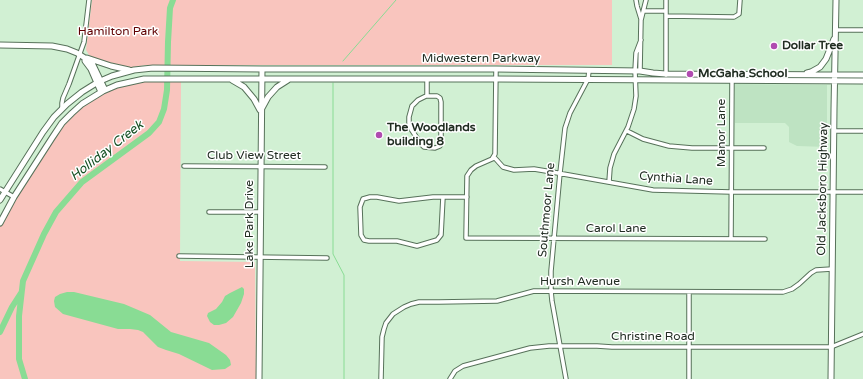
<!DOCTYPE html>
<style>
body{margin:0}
canvas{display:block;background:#d1f0d3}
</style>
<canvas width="863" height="379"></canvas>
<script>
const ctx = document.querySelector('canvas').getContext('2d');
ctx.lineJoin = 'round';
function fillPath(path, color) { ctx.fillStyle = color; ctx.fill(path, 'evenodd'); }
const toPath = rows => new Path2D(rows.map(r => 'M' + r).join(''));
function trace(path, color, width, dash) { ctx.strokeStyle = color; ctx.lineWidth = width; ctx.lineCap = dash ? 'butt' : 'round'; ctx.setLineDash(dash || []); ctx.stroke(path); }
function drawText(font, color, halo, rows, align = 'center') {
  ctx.font = font + ' "Varela Round",sans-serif'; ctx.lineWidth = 3; ctx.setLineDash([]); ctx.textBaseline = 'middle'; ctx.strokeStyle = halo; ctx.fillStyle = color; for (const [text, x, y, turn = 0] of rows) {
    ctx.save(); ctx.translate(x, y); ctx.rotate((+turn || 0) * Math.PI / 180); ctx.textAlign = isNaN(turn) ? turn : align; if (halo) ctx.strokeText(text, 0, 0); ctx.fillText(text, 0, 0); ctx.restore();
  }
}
fillPath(toPath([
 [735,84,827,85,827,147,797,146,789,142,789,127,785,123,735,123]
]), '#bee3c2');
fillPath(toPath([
 [92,0,612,0,612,65,146,65,127,68,101,61,89,55,86,50],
 [148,81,181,81,180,261,255,262,256,379,0,379,0,226,35,168,58,132,74,114,91,100,105,92,119,87,133,83]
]), '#f9c5be');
fillPath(toPath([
 [242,287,244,289,244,294,241,303,233,317,226,323,219,325,214,325,210,322,207,316,208,313,216,309,222,302,225,296,230,293],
 [67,292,74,292,124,304,150,315,171,332,209,343,226,355,230,360,231,365,225,369,212,370,179,354,166,350,158,347,143,332,138,330,130,329,118,329,63,314,55,307,54,301,55,297,60,294]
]), '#89dc94');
trace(toPath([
 [343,61,396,0],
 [333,83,333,254,344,275,344,379]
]), '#89dc94', 1);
trace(toPath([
 [0,332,12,307,21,293],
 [25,379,19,359,19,316,23,281,44,234,56,212,82,182,149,133,159,122,164,109,167,90,168,42,170,8,173,0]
]), '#89dc94', 6);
const street = toPath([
 [636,0,637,6,641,19],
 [644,11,666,11],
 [666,16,734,17,739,14,740,0],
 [836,30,863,30],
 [496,69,495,154,492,159,476,166,471,170,467,176,466,238,765,239],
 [640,71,641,20,646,0],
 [666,75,666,0],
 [426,96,437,96,440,98,441,102,441,143,440,146,435,148,424,147,421,144,411,129,409,123,409,117,412,106,418,100,426,96],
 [427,96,427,79],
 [62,108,62,103,63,98,69,84,84,42,89,0],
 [627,131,643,139,669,146,692,148,764,148],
 [834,131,863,131],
 [494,157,503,167,514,170,534,169,552,172,653,190,731,192,863,192],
 [184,166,325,167],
 [609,182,610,168,614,154,628,127,634,109,636,96,635,71,636,53,641,40],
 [0,189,14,197],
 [370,197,377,197,399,201,433,197,443,197,441,235,437,240,417,246,397,241,369,241,364,240,361,235,360,207,363,199,370,197],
 [443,197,467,197],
 [209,212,260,212],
 [731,239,732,80],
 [179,256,327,258],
 [689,292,689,379],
 [381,379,382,337,384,329,386,323,393,314,404,307,411,304,419,302,439,302,497,301,534,291,783,292,792,289,799,284,811,273,816,270,832,269],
 [450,379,455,371,463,366,530,348,549,346,597,346,612,347,831,347,863,334],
 [566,379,552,301,551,291,551,271,560,173,565,128,570,113,588,79,589,71]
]);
const secondary = toPath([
 [0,45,52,46,67,49,77,53,88,60,93,65,105,90],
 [87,58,111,66,129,70],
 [85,59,85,61,91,69,101,92],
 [807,73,811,72,820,67,826,59,834,39],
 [232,80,244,87,254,99,260,110],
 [262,108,268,97,277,87,288,80],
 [0,200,43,132,54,117,67,104,82,92,98,82,112,76,134,70,153,68,262,69,496,69,640,71,653,73,666,74,863,75],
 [0,223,14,197,52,138,62,123,72,113,82,104,103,91,117,85,144,79,496,79,863,81],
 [259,379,262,69],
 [831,379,834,109,836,0]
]);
trace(street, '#57725a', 5.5);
trace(secondary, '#57725a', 7);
trace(street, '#fff', 3.5);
trace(secondary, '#fff', 5);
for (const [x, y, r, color] of [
 [774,46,4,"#b04bb0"],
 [690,74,4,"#b04bb0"],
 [379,135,4,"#b04bb0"]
]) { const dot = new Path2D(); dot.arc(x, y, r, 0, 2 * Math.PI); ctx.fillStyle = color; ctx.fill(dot); trace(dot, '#fff', 1.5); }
drawText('12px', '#5f0002', '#fff', [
 ["Hamilton Park",118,32]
]);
drawText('bold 12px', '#212d22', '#fff', [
 ["Dollar Tree",782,46],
 ["McGaha School",698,74],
 ["The Woodlands",387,128],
 ["building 8",387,142]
], 'left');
drawText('12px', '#212d22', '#fff', [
 ["Midwestern Parkway",481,59],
 ["Manor Lane",722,133,-90],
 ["Club View Street",254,156],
 ["Cynthia Lane",676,179,4],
 ["Old Jacksboro Highway",823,189,-89],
 ["Southmoor Lane",547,210,-85],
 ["Lake Park Drive",250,224,-90],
 ["Carol Lane",616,229],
 ["Hursh Avenue",580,282],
 ["Christine Road",653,337]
]);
drawText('italic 13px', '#144f22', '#fff', [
 ["Holliday Creek",107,151,-38]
]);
</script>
